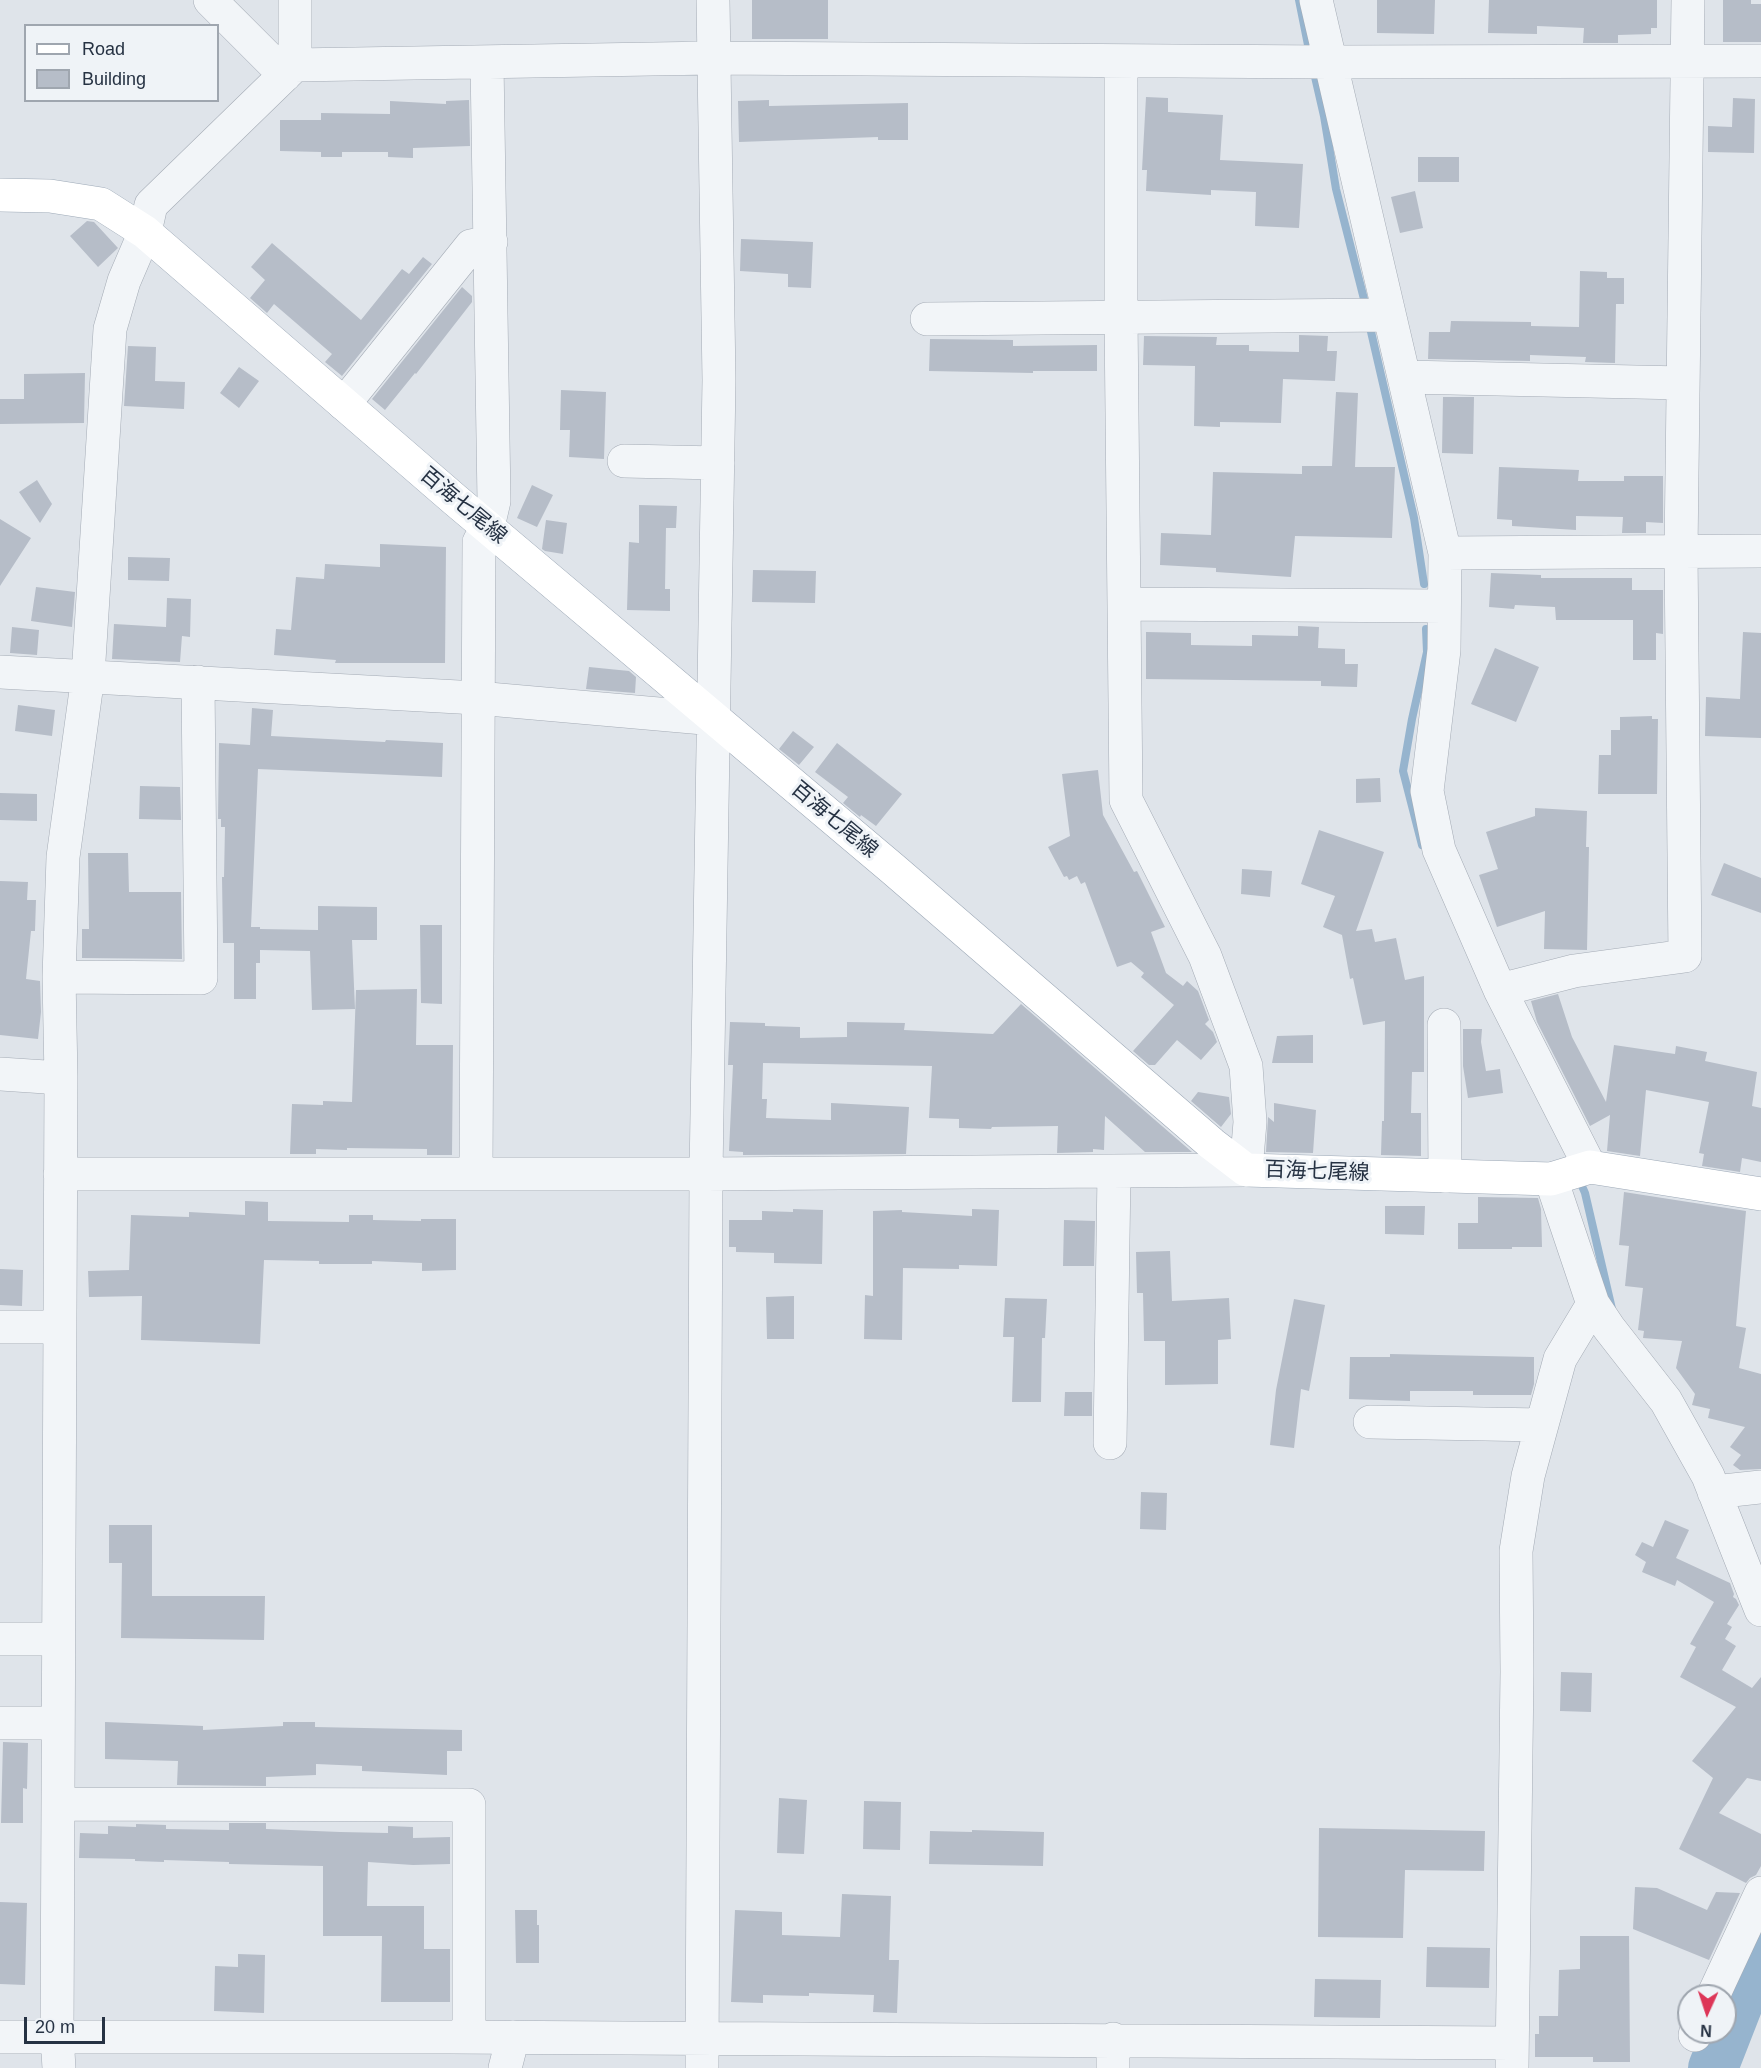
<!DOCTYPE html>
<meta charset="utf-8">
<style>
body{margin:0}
#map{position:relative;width:1761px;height:2068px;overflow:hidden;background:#dfe4ea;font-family:Helvetica,sans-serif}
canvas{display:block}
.legend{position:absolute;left:24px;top:24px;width:195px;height:78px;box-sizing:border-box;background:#eff3f7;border:2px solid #9fa6af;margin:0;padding:8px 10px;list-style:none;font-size:18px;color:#263243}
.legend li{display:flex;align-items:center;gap:12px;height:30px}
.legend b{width:30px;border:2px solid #9fa6af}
.north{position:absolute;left:1677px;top:1984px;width:60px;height:60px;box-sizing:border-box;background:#eff3f7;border:2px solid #9fa6af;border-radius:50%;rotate:183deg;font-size:16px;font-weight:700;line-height:24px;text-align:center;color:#263243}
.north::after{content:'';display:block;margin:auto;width:21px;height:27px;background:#dd3658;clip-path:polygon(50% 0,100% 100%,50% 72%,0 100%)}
.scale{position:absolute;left:24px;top:2017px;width:81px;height:27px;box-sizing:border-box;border:3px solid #263243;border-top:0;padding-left:8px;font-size:18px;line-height:21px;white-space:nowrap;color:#263243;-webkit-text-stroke:4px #eff3f7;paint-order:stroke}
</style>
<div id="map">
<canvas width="1761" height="2068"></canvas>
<ul class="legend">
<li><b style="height:8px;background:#fff"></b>Road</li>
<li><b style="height:16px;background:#b6bdc8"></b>Building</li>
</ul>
<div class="north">N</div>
<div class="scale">20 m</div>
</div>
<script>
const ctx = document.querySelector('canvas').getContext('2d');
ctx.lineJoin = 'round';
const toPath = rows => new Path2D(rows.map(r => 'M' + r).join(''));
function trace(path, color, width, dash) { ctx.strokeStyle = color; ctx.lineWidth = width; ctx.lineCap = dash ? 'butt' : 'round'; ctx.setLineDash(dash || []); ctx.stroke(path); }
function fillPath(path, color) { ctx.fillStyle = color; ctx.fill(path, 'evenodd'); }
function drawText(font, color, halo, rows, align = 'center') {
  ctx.font = font + ' Helvetica,"Noto Sans JP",sans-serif'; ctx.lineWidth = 6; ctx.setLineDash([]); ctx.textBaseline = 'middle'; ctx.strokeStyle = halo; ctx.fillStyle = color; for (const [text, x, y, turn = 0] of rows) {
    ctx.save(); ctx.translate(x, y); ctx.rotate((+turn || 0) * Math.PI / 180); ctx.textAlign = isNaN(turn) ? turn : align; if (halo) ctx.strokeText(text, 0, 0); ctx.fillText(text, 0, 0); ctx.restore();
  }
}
trace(toPath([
 [1299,0,1310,55],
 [1313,68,1324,116,1336,189,1366,307],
 [1369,323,1414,518,1424,584],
 [1422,845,1403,771,1412,719,1427,652,1426,629],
 [1578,1177,1585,1193,1612,1309]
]), '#96b4ce', 8);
trace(toPath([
 [1713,2068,1761,1945]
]), '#96b4ce', 50);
fillPath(toPath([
 [752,0,828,0,828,39,752,39],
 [1377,0,1435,0,1434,34,1377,33],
 [1489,0,1657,0,1657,28,1651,28,1651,34,1618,35,1618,43,1583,43,1584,28,1537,26,1537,34,1488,33],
 [1723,0,1751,0,1751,4,1761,4,1761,42,1723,42],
 [1146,97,1168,98,1168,112,1223,115,1220,160,1303,164,1299,228,1255,226,1256,192,1211,190,1211,195,1146,191,1147,170,1142,170],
 [1733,98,1755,99,1754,153,1708,152,1708,126,1732,127],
 [469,100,470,146,413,148,413,158,388,157,388,152,342,152,342,157,321,157,321,152,280,151,280,120,321,120,321,113,390,114,390,101,446,104,446,101],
 [769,100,769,106,908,103,908,140,878,140,878,137,739,142,738,101],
 [1418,157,1459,157,1459,182,1418,182],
 [1415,191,1423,228,1400,233,1391,197],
 [87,221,94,222,118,248,98,267,70,236],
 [741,239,813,242,811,288,788,287,788,274,740,271],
 [272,243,361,320,402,269,409,274,423,257,432,264,342,376,325,362,332,354,274,304,267,313,250,298,265,280,251,267],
 [1580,271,1607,272,1607,278,1624,278,1624,304,1616,304,1615,363,1585,362,1586,357,1530,355,1530,361,1428,359,1429,332,1450,332,1451,321,1531,322,1531,326,1579,327],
 [462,287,472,296,472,302,416,374,415,373,385,410,372,399],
 [1299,335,1328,336,1327,351,1337,351,1335,381,1283,379,1281,423,1220,422,1220,427,1194,426,1195,366,1143,365,1144,336,1217,337,1216,345,1249,345,1249,351,1299,352],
 [930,339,1013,340,1013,346,1097,345,1097,371,1033,371,1033,373,929,371],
 [128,346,156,347,155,381,185,382,184,409,124,406],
 [239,367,259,381,239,408,220,393],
 [85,373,84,423,0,424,0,399,24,399,24,374],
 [561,390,606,392,604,459,569,457,570,430,560,430],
 [1336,392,1358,393,1355,467,1395,467,1392,538,1295,536,1291,577,1216,572,1216,568,1160,565,1161,533,1211,535,1213,472,1302,474,1302,466,1332,466],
 [1443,397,1474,397,1473,454,1442,453],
 [1499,467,1579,470,1578,481,1624,481,1624,476,1663,476,1663,523,1646,522,1646,533,1622,533,1623,517,1576,516,1576,530,1512,526,1512,520,1497,519],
 [37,480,52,504,40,523,19,492],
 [532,485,553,495,537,527,517,518],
 [639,505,677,506,676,528,666,528,665,589,670,589,670,611,627,610,629,542,639,543],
 [0,519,31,538,0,586],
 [546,520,567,523,563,554,545,551,542,549],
 [380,544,446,547,445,663,335,663,336,660,274,655,276,629,291,630,296,577,324,579,325,564,380,567],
 [128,557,170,558,169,581,128,580],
 [753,570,816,571,815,603,752,602],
 [1491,573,1541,575,1541,578,1632,578,1632,590,1663,590,1663,634,1656,633,1656,660,1633,660,1633,620,1556,620,1555,607,1515,605,1514,609,1489,607],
 [36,587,75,592,72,627,31,621],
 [167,598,191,599,190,637,182,636,180,662,112,659,114,624,166,627],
 [1298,626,1319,627,1318,648,1345,649,1345,664,1358,664,1357,687,1321,686,1321,681,1146,679,1146,632,1191,633,1191,645,1252,646,1252,635,1298,636],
 [12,627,39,630,37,655,10,653],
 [1743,632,1761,633,1761,738,1705,736,1706,697,1740,699],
 [1495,648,1539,667,1516,722,1471,704],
 [589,667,629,671,636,677,635,693,586,689],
 [18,705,55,710,52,736,15,731],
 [252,708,273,710,271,736,385,742,386,740,443,743,442,777,258,769,251,927,260,927,260,929,318,930,318,906,377,907,377,940,352,940,355,1009,312,1010,310,951,260,950,260,963,256,963,256,999,234,999,234,943,223,943,222,877,224,877,225,827,221,827,221,819,218,819,219,743,250,745],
 [1652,716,1652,719,1658,719,1657,794,1598,794,1599,755,1611,755,1611,730,1620,730,1620,717],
 [793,731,814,747,799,765,779,749],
 [837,743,902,794,876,826,861,815,860,817,843,803,848,797,815,772],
 [1098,770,1103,815,1134,872,1137,871,1165,927,1151,932,1166,973,1183,986,1187,981,1198,991,1209,1020,1205,1024,1213,1032,1217,1042,1201,1060,1177,1040,1155,1065,1149,1065,1133,1051,1174,1005,1141,977,1144,973,1131,962,1117,967,1085,882,1081,884,1077,876,1069,880,1067,876,1064,877,1048,847,1070,836,1062,774],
 [1380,778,1381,802,1356,803,1356,779],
 [140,786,180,787,181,820,139,819],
 [0,793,37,794,37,821,0,820],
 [1535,808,1587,811,1586,847,1589,847,1587,950,1544,949,1545,911,1497,927,1479,875,1498,869,1486,832,1535,816],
 [1319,830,1384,852,1356,931,1372,929,1375,942,1396,938,1405,980,1424,976,1424,1072,1412,1072,1411,1113,1421,1113,1421,1156,1381,1155,1382,1121,1384,1121,1385,1021,1363,1025,1353,978,1350,979,1342,935,1323,927,1335,896,1301,884],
 [88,853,128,853,129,892,181,892,182,959,82,958,82,929,89,929],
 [1724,863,1761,878,1761,913,1711,895],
 [1242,869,1272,871,1270,897,1241,894],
 [0,881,28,882,27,900,36,900,35,931,31,931,26,979,40,981,41,1012,38,1039,0,1035],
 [420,925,442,925,442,1004,421,1003],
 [417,989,416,1045,453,1045,452,1155,427,1155,427,1149,347,1148,347,1150,316,1149,316,1154,290,1154,292,1104,323,1105,323,1101,352,1102,356,990],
 [1558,994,1572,1037,1606,1102,1614,1045,1675,1054,1676,1046,1707,1052,1705,1061,1757,1072,1752,1106,1761,1108,1761,1162,1742,1158,1740,1172,1702,1166,1704,1154,1699,1153,1709,1102,1646,1090,1640,1156,1607,1151,1610,1115,1590,1126,1537,1022,1531,1001],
 [1021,1004,1192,1152,1145,1152,1105,1116,1104,1150,1093,1149,1093,1152,1057,1153,1058,1126,992,1127,991,1129,959,1128,959,1119,929,1118,932,1066,763,1063,762,1099,767,1099,766,1118,831,1120,831,1103,909,1107,906,1154,743,1155,743,1152,729,1151,733,1065,728,1065,730,1022,765,1023,765,1026,800,1027,800,1038,847,1037,847,1022,905,1023,904,1030,993,1034],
 [1463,1029,1482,1029,1481,1042,1486,1071,1500,1069,1503,1093,1468,1098,1463,1066],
 [1313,1035,1313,1063,1272,1063,1277,1036],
 [1198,1092,1229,1097,1231,1114,1221,1127,1191,1101],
 [1274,1103,1316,1110,1313,1153,1266,1152,1268,1117,1274,1122],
 [1624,1192,1746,1211,1736,1326,1746,1328,1739,1368,1761,1374,1761,1469,1740,1470,1733,1465,1741,1455,1730,1447,1745,1427,1708,1418,1710,1409,1692,1405,1695,1394,1676,1368,1682,1341,1643,1338,1644,1331,1638,1330,1643,1288,1625,1286,1629,1246,1619,1245],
 [1478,1197,1538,1198,1541,1209,1542,1247,1512,1247,1512,1249,1458,1249,1458,1223,1478,1223],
 [245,1201,268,1202,268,1221,349,1222,349,1215,373,1215,373,1220,421,1221,421,1219,456,1219,456,1270,422,1271,422,1263,372,1261,372,1264,319,1264,319,1261,264,1260,260,1344,141,1340,142,1296,89,1297,88,1271,129,1270,131,1215,189,1217,189,1212,245,1215],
 [1385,1206,1425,1206,1424,1235,1385,1234],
 [793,1209,823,1210,822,1264,774,1263,774,1253,736,1252,736,1247,729,1247,729,1220,762,1220,762,1211,793,1212],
 [972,1209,999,1210,997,1266,959,1265,959,1269,903,1268,902,1340,864,1339,865,1295,873,1296,873,1211,902,1210,902,1212,972,1216],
 [1064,1220,1095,1221,1094,1266,1063,1266],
 [1170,1251,1172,1301,1229,1298,1231,1339,1218,1340,1218,1384,1165,1385,1165,1341,1144,1341,1143,1293,1137,1293,1136,1252],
 [0,1269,23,1270,22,1306,0,1305],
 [794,1296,794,1339,767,1339,766,1297],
 [1005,1298,1047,1299,1045,1338,1042,1338,1041,1402,1012,1402,1014,1337,1003,1337],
 [1294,1299,1325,1305,1309,1391,1301,1389,1294,1448,1270,1445,1276,1390],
 [1390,1354,1534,1357,1534,1384,1531,1395,1473,1395,1473,1391,1410,1391,1410,1401,1349,1399,1350,1357,1390,1357],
 [1065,1392,1092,1392,1092,1416,1064,1416],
 [1141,1492,1167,1493,1166,1530,1140,1529],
 [1665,1520,1689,1530,1676,1558,1730,1583,1734,1594,1733,1597,1736,1599,1739,1605,1727,1624,1732,1627,1725,1639,1736,1646,1722,1670,1752,1688,1761,1677,1761,1781,1747,1778,1719,1813,1761,1834,1761,1866,1756,1875,1750,1878,1746,1883,1679,1849,1713,1778,1692,1761,1736,1707,1680,1677,1696,1647,1690,1644,1714,1602,1677,1580,1675,1586,1642,1572,1646,1562,1635,1555,1642,1542,1653,1547],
 [109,1525,152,1525,152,1596,265,1596,264,1640,121,1638,122,1563,109,1563],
 [1561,1672,1592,1673,1591,1712,1560,1711],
 [105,1722,203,1726,203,1730,283,1726,283,1722,315,1722,315,1727,462,1730,462,1751,447,1751,447,1775,362,1771,362,1766,316,1764,316,1775,266,1777,266,1786,177,1785,178,1761,105,1759],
 [3,1742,28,1743,27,1789,23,1788,23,1823,1,1823],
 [779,1798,807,1800,804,1854,777,1853],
 [864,1801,901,1802,900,1850,863,1849],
 [229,1823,266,1823,266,1829,340,1832,388,1833,388,1826,413,1827,413,1838,450,1837,450,1864,413,1865,368,1862,367,1906,424,1906,424,1949,450,1949,450,2002,381,2002,382,1936,323,1936,323,1866,229,1864,229,1862,164,1860,164,1862,135,1861,135,1859,79,1858,80,1833,108,1834,108,1826,136,1827,136,1824,166,1825,166,1829,229,1830],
 [1319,1828,1485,1831,1484,1871,1405,1870,1403,1938,1318,1937],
 [972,1830,1044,1832,1043,1866,929,1864,930,1831,972,1832],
 [1635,1887,1657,1888,1707,1910,1716,1892,1740,1893,1709,1960,1633,1929],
 [842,1894,891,1896,889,1960,899,1960,897,2013,873,2012,874,1995,809,1993,809,1996,763,1995,763,2003,731,2002,735,1910,782,1912,782,1935,840,1937],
 [0,1902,27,1903,25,1985,0,1984],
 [515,1910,537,1910,537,1925,539,1925,539,1963,516,1963],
 [1580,1936,1629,1936,1630,2062,1593,2062,1593,2057,1535,2057,1535,2034,1539,2034,1539,2016,1558,2016,1559,1970,1580,1969],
 [1427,1947,1490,1948,1489,1988,1426,1987],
 [238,1954,265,1955,264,2013,214,2011,215,1966,238,1967],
 [1315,1979,1381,1980,1380,2018,1314,2017]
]), '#b6bdc8');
const minor = toPath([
 [210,0,285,75],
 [1316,0,1445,553,1444,650,1427,791,1439,850,1500,990,1590,1167],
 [295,65,712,58,1330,62,1761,61],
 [927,319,1389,315],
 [1404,377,1683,383],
 [344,404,471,246,491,242],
 [624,461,718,463],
 [1445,553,1761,551],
 [1124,604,1444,606],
 [0,672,477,698,715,719],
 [59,977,201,978,198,682],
 [1500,990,1574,971,1685,956,1681,552,1688,0],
 [1444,1025,1445,1176],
 [0,1074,61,1078],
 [60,1174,706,1174,1246,1170,1250,1122,1246,1066,1205,956,1126,800,1121,317,1121,61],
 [476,1174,479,542,488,527,494,501,487,62],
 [1551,1179,1593,1304,1609,1328,1666,1401,1708,1476,1761,1610],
 [0,1327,59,1327],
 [1370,1422,1542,1425],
 [1110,1443,1114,1172],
 [1714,1492,1761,1487],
 [0,1639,58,1639],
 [0,1723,58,1723],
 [58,1804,469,1805,469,2037],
 [1713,1996,1761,1893],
 [1695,2035,1696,2032],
 [0,2037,450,2037,1511,2043],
 [59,2068,57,2036,61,1078,59,977,63,857,88,676,110,329,124,281,145,232,151,205,295,65,295,0],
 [505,2068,513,2037],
 [702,2068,706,1174,719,380,713,0],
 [1113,2068,1113,2039],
 [1512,2068,1517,1672,1516,1551,1528,1476,1560,1359,1593,1304]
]);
const major = toPath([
 [0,195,50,196,101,204,145,232,454,499,893,869,1212,1144,1246,1170,1551,1179,1590,1167,1761,1194]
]);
trace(minor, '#a4abb5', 34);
trace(major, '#9da9b7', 34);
trace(minor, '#f2f5f8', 33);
trace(major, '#fff', 33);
drawText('21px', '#263243', '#eff3f7', [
 ["百海七尾線",463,506,40],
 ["百海七尾線",834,820,40],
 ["百海七尾線",1317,1172,2]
]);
</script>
